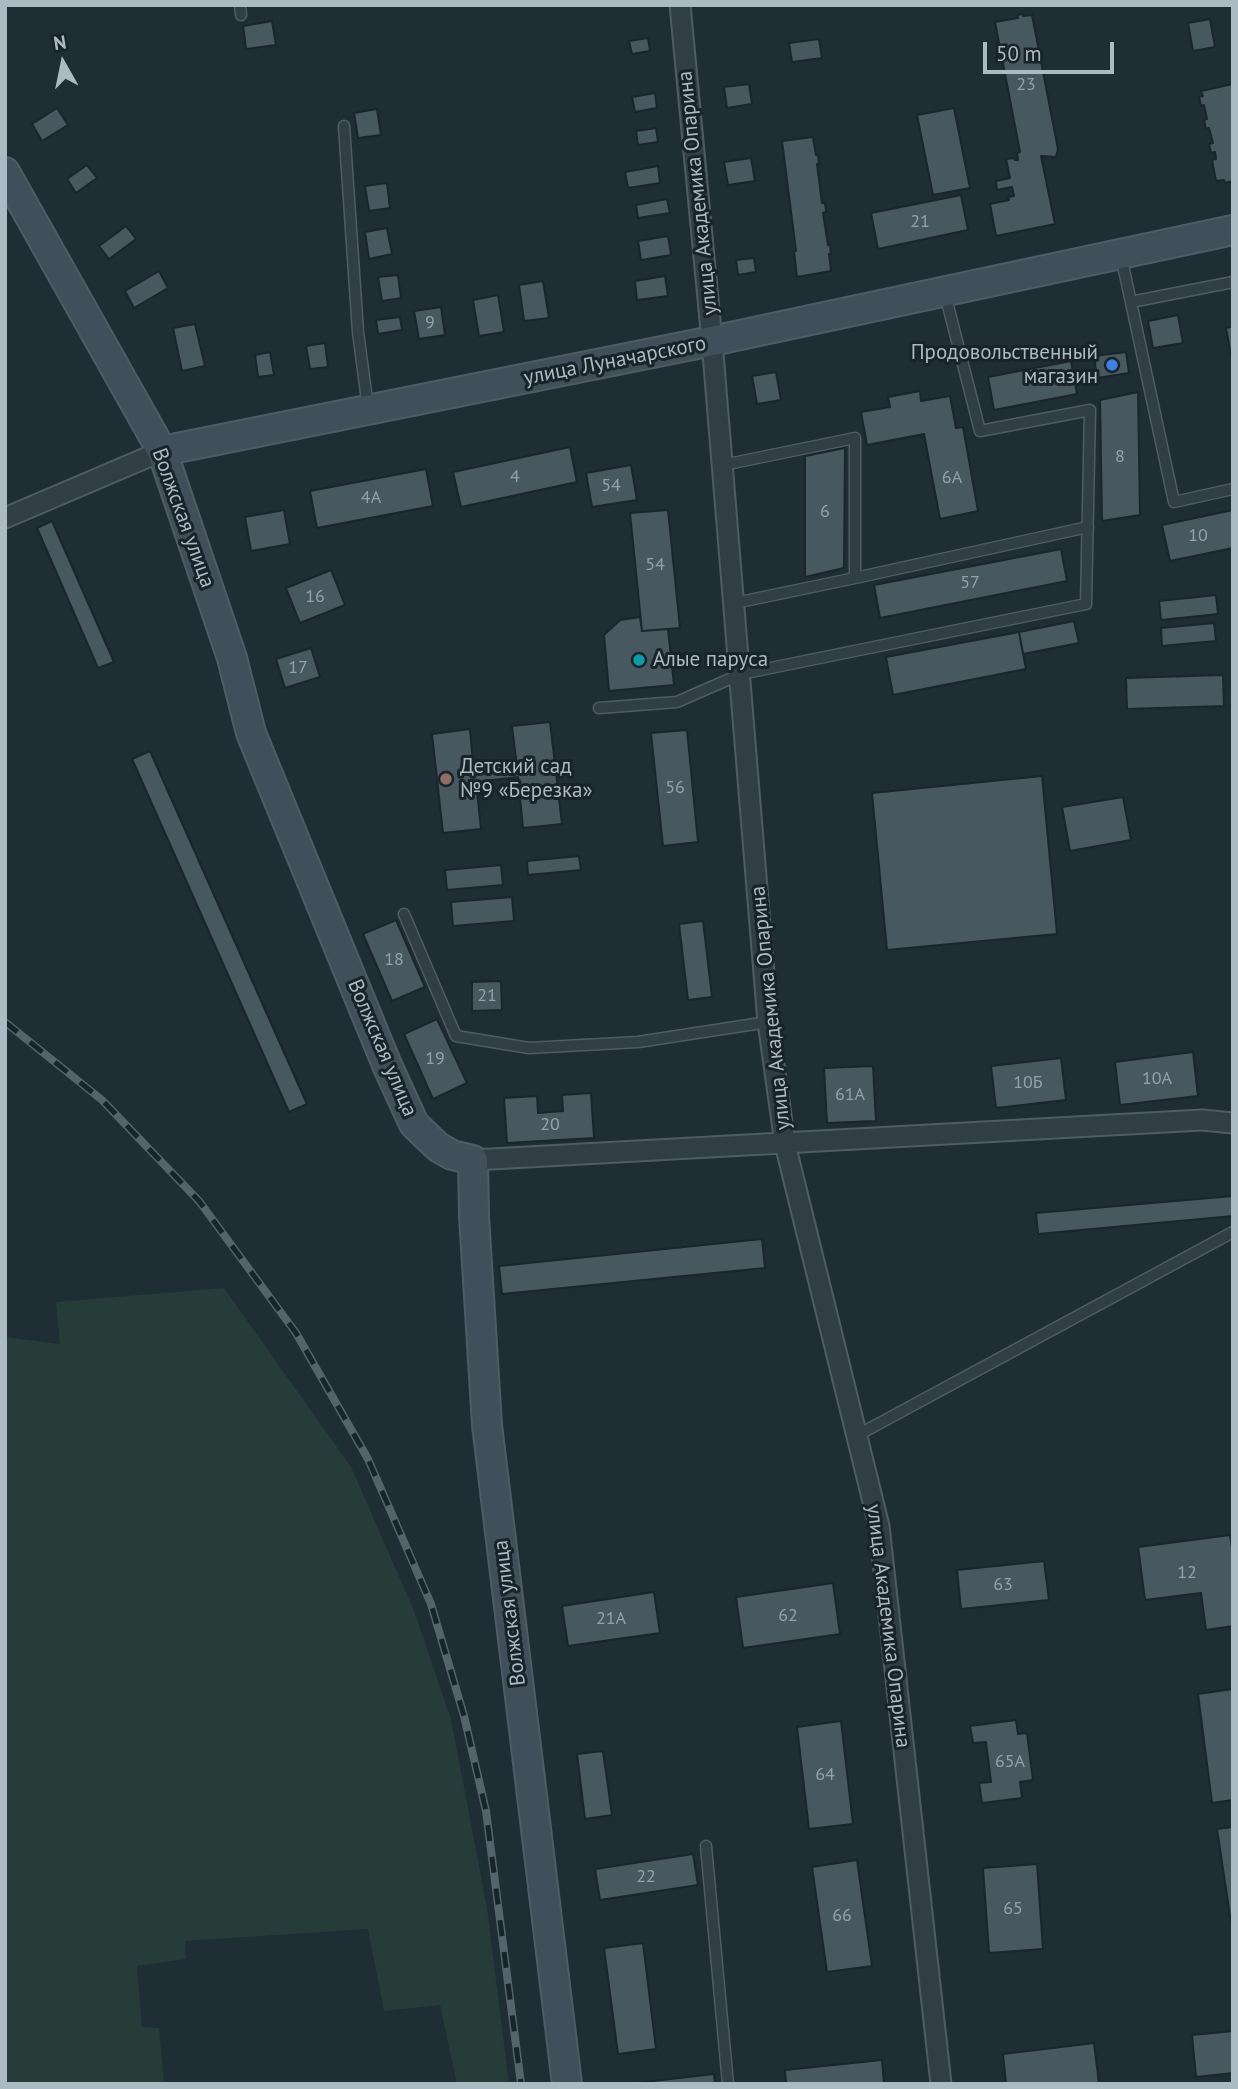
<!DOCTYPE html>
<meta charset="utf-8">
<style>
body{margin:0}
#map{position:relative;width:1238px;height:2089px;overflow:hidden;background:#1f2d35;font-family:"PT Sans",sans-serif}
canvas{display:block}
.frame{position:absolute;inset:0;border:7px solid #acbac3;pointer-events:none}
.north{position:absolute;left:28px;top:28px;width:70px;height:70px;-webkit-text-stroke:5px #18232a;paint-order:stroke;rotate:351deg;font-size:19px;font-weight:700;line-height:28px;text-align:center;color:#acbac3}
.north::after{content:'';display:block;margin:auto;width:24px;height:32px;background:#acbac3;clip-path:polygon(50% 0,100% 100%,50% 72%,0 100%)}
.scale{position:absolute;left:983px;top:42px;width:131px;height:32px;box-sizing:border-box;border:4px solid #acbac3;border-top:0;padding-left:9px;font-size:21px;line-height:24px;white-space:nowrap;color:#acbac3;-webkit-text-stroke:5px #18232a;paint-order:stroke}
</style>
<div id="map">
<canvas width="1238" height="2089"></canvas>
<div class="frame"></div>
<div class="north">N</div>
<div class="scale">50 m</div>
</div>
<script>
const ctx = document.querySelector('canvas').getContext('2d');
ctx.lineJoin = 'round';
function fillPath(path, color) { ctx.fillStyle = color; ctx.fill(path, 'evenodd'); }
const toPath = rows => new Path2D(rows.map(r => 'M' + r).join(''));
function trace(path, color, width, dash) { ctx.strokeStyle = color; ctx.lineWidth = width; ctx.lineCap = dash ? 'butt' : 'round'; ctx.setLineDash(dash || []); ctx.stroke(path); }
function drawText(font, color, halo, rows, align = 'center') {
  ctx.font = font + ' "PT Sans",sans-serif'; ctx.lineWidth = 6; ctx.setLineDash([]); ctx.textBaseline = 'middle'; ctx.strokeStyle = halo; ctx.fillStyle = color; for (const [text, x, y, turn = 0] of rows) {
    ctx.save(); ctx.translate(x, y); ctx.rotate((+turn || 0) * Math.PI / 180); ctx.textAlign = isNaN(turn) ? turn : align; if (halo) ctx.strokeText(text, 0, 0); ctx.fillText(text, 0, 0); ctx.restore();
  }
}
fillPath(toPath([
 [224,1288,351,1467,413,1608,451,1719,487,1908,509,2084,457,2084,440,2005,384,2011,368,1929,185,1941,186,1959,137,1966,142,2027,159,2028,164,2084,5,2084,5,1337,60,1344,56,1302]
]), '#253c38');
const building = toPath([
 [1023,14,1023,16,1032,15,1058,149,1056,157,1041,156,1055,224,996,236,990,204,1009,200,1008,197,1014,196,1012,187,997,190,996,181,1010,178,1006,159,1014,158,1015,160,1018,160,1017,153,1020,152,995,22,1018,18,1017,15,1023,14],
 [1210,19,1215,47,1193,51,1188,23,1210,19],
 [272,21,276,45,246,49,243,26,272,21],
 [648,38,650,51,632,54,629,41,648,38],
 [819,39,822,58,792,62,789,43,819,39],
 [749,84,752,104,727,108,724,87,749,84],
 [1233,84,1233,181,1225,183,1224,180,1216,181,1212,160,1216,159,1215,152,1211,153,1209,144,1213,143,1209,128,1206,129,1204,120,1207,119,1204,105,1201,106,1199,97,1203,96,1201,91,1233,84],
 [655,93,657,108,635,112,632,97,655,93],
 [57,108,68,125,42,141,32,124,57,108],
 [954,108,970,188,933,195,917,115,954,108],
 [377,109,381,135,358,138,354,113,377,109],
 [656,128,658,142,638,145,636,131,656,128],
 [813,137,816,155,818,154,819,164,817,164,822,203,825,203,826,212,823,213,828,245,830,245,831,254,829,254,831,271,797,277,794,251,796,251,782,141,813,137],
 [751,158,755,181,728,185,724,162,751,158],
 [87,165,97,178,76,193,67,179,87,165],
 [658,166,660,183,628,188,625,172,658,166],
 [387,183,390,208,369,211,365,186,387,183],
 [961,195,968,230,878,249,871,213,961,195],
 [667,199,670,213,638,218,636,205,667,199],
 [126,226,136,239,109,259,99,246,126,226],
 [387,228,392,254,369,259,365,232,387,228],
 [668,236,671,255,641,260,638,241,668,236],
 [754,258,756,272,738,275,736,260,754,258],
 [159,271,168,288,134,308,125,291,159,271],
 [398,275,401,298,382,301,378,277,398,275],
 [665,276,668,296,637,300,635,281,665,276],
 [543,281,549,318,524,321,519,285,543,281],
 [498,295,504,332,479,336,473,300,498,295],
 [441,307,445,335,419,339,414,311,441,307],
 [1178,315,1183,343,1153,348,1148,321,1178,315],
 [400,317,402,330,378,334,376,320,400,317],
 [195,324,205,366,182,371,173,328,195,324],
 [1233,326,1233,367,1226,328,1233,326],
 [325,343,328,367,310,369,306,346,325,343],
 [270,352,274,375,258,377,255,355,270,352],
 [1126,352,1129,373,1097,378,1094,356,1126,352],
 [1071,361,1077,394,994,410,988,377,1071,361],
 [776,372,781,400,757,404,752,376,776,372],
 [920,391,921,401,950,396,956,428,963,427,978,511,940,519,924,434,867,445,861,412,890,407,888,397,920,391],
 [1138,392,1140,515,1102,521,1100,400,1138,392],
 [570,447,577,482,461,507,453,472,570,447],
 [845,448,844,568,805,577,805,456,845,448],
 [631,465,637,500,592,507,586,473,631,465],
 [426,469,433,506,317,528,310,491,426,469],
 [284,510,290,544,251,551,245,517,284,510],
 [668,510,680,628,642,631,630,513,668,510],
 [1233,510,1233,548,1170,561,1162,525,1233,510],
 [52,521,114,662,98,668,37,528,52,521],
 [1061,549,1067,581,880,618,874,585,1061,549],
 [331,570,345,605,300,623,286,588,331,570],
 [1216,595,1218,614,1161,620,1159,601,1216,595],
 [640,617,642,631,668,629,674,685,609,691,604,635,620,620,640,617],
 [1074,621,1079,643,1023,654,1019,632,1074,621],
 [1214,623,1216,641,1162,646,1161,628,1214,623],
 [1019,632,1026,669,893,695,886,657,1019,632],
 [311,648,320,677,285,688,276,659,311,648],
 [1223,675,1224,706,1127,709,1126,678,1223,675],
 [550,722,562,824,523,828,518,777,476,782,481,829,443,833,432,734,470,729,473,764,516,759,512,726,550,722],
 [687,730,698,842,663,846,651,733,687,730],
 [150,751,307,1104,289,1112,132,759,150,751],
 [1042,776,1057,934,887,950,872,793,1042,776],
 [1123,797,1131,840,1070,851,1062,807,1123,797],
 [579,856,581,870,528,875,527,861,579,856],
 [501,865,503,885,447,890,445,870,501,865],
 [512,897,514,921,453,926,451,902,512,897],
 [396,920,425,987,392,1001,363,934,396,920],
 [703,921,712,997,688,1000,679,924,703,921],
 [501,981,502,1010,472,1011,472,982,501,981],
 [437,1019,467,1083,433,1099,404,1034,437,1019],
 [1193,1052,1198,1096,1120,1105,1115,1062,1193,1052],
 [1061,1058,1066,1100,996,1108,991,1066,1061,1058],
 [873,1066,876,1121,827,1123,824,1068,873,1066],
 [591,1093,594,1138,507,1143,504,1098,537,1096,538,1113,563,1111,562,1095,591,1093],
 [1233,1196,1233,1216,1038,1234,1036,1213,1233,1196],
 [762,1239,765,1268,502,1294,499,1266,762,1239],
 [1230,1535,1233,1554,1233,1626,1206,1630,1201,1593,1145,1600,1138,1547,1230,1535],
 [1044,1561,1049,1600,961,1609,957,1570,1044,1561],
 [833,1583,840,1634,743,1648,736,1597,833,1583],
 [654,1592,660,1633,568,1646,562,1606,654,1592],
 [1233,1689,1233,1800,1212,1803,1198,1694,1233,1689],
 [1016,1720,1018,1734,1027,1733,1033,1780,1020,1782,1022,1798,982,1803,979,1783,991,1782,986,1742,973,1743,970,1726,1016,1720],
 [841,1721,853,1824,809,1829,797,1727,841,1721],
 [603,1751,612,1815,585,1819,577,1754,603,1751],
 [1233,1827,1233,1923,1231,1923,1217,1829,1233,1827],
 [693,1854,698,1885,600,1900,595,1869,693,1854],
 [857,1860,872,1966,827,1972,812,1867,857,1860],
 [1037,1864,1043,1949,989,1953,983,1868,1037,1864],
 [643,1943,656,2049,618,2054,604,1948,643,1943],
 [1233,2031,1233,2073,1196,2077,1192,2035,1233,2031],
 [1094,2043,1099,2084,1006,2084,1003,2054,1094,2043],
 [882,2060,884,2084,786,2084,785,2070,882,2060],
 [714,2074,715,2084,626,2084,714,2074]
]);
fillPath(building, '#475861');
trace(building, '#1a252c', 2);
const lane = toPath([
 [240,5,241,15],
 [344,126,358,332,368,408],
 [1121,256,1174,502,1233,489],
 [1131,302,1233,282],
 [723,465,855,438,855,578,735,603],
 [855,578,1088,527],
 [599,708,677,702,741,674,1086,604,1090,410,980,431,945,294],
 [404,914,456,1036,529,1048,638,1042,768,1022],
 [856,1436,1233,1232],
 [706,1846,728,2084]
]);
const street = toPath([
 [680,5,712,341,768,1022,785,1144,879,1526,941,2084],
 [5,518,162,451],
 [473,1160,1202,1120,1233,1123]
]);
const secondary = toPath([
 [5,172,162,451,232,658,251,733,387,1065,414,1124,438,1147,452,1155,473,1160,474,1216,487,1425,567,2084],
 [162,451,712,341,1233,230]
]);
trace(lane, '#505c64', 13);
trace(street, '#505c64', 23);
trace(secondary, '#505c64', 32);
trace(lane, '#323e46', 10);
trace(street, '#323e46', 19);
trace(secondary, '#404f59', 28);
const rail = toPath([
 [5,1022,102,1100,199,1201,296,1333,368,1459,431,1604,464,1716,486,1811,521,2084]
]);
trace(rail, '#54646d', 8);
trace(rail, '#18232a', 5, [16]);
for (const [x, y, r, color] of [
 [1112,365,7,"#3f7fe0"],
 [639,660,7,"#0f9aa8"],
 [446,779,7,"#8d6e63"]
]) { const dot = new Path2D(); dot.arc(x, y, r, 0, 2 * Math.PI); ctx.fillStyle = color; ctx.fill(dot); trace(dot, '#18232a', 2.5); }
drawText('18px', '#93a2aa', null, [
 ["23",1026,85],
 ["21",920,222],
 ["9",430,323],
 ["8",1120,457],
 ["4",515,477],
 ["6А",952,478],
 ["54",611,486],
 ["4А",371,498],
 ["6",825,512],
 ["10",1198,536],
 ["54",655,565],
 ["57",970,583],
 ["16",315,597],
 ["17",298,668],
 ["56",675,788],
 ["18",394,960],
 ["21",487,996],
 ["19",435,1059],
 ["10А",1157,1079],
 ["10Б",1028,1083],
 ["61А",850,1095],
 ["20",550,1125],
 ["12",1187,1573],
 ["63",1003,1585],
 ["62",788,1616],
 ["21А",611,1619],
 ["65А",1010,1762],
 ["64",825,1775],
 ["22",646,1877],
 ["65",1013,1909],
 ["66",842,1916]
]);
drawText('21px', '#acbac3', '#18232a', [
 ["улица Академика Опарина",698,193,-96],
 ["улица Луначарского",615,361,-11],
 ["Волжская улица",183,518,70],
 ["улица Академика Опарина",771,1008,-96],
 ["Волжская улица",382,1048,67],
 ["Волжская улица",510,1613,-97],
 ["улица Академика Опарина",888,1626,83]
]);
drawText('21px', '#acbac3', '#18232a', [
 ["Продовольственный",1098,353,"right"],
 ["магазин",1098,377,"right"],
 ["Алые паруса",653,660],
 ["Детский сад",460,767],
 ["№9 «Березка»",460,791]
], 'left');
</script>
